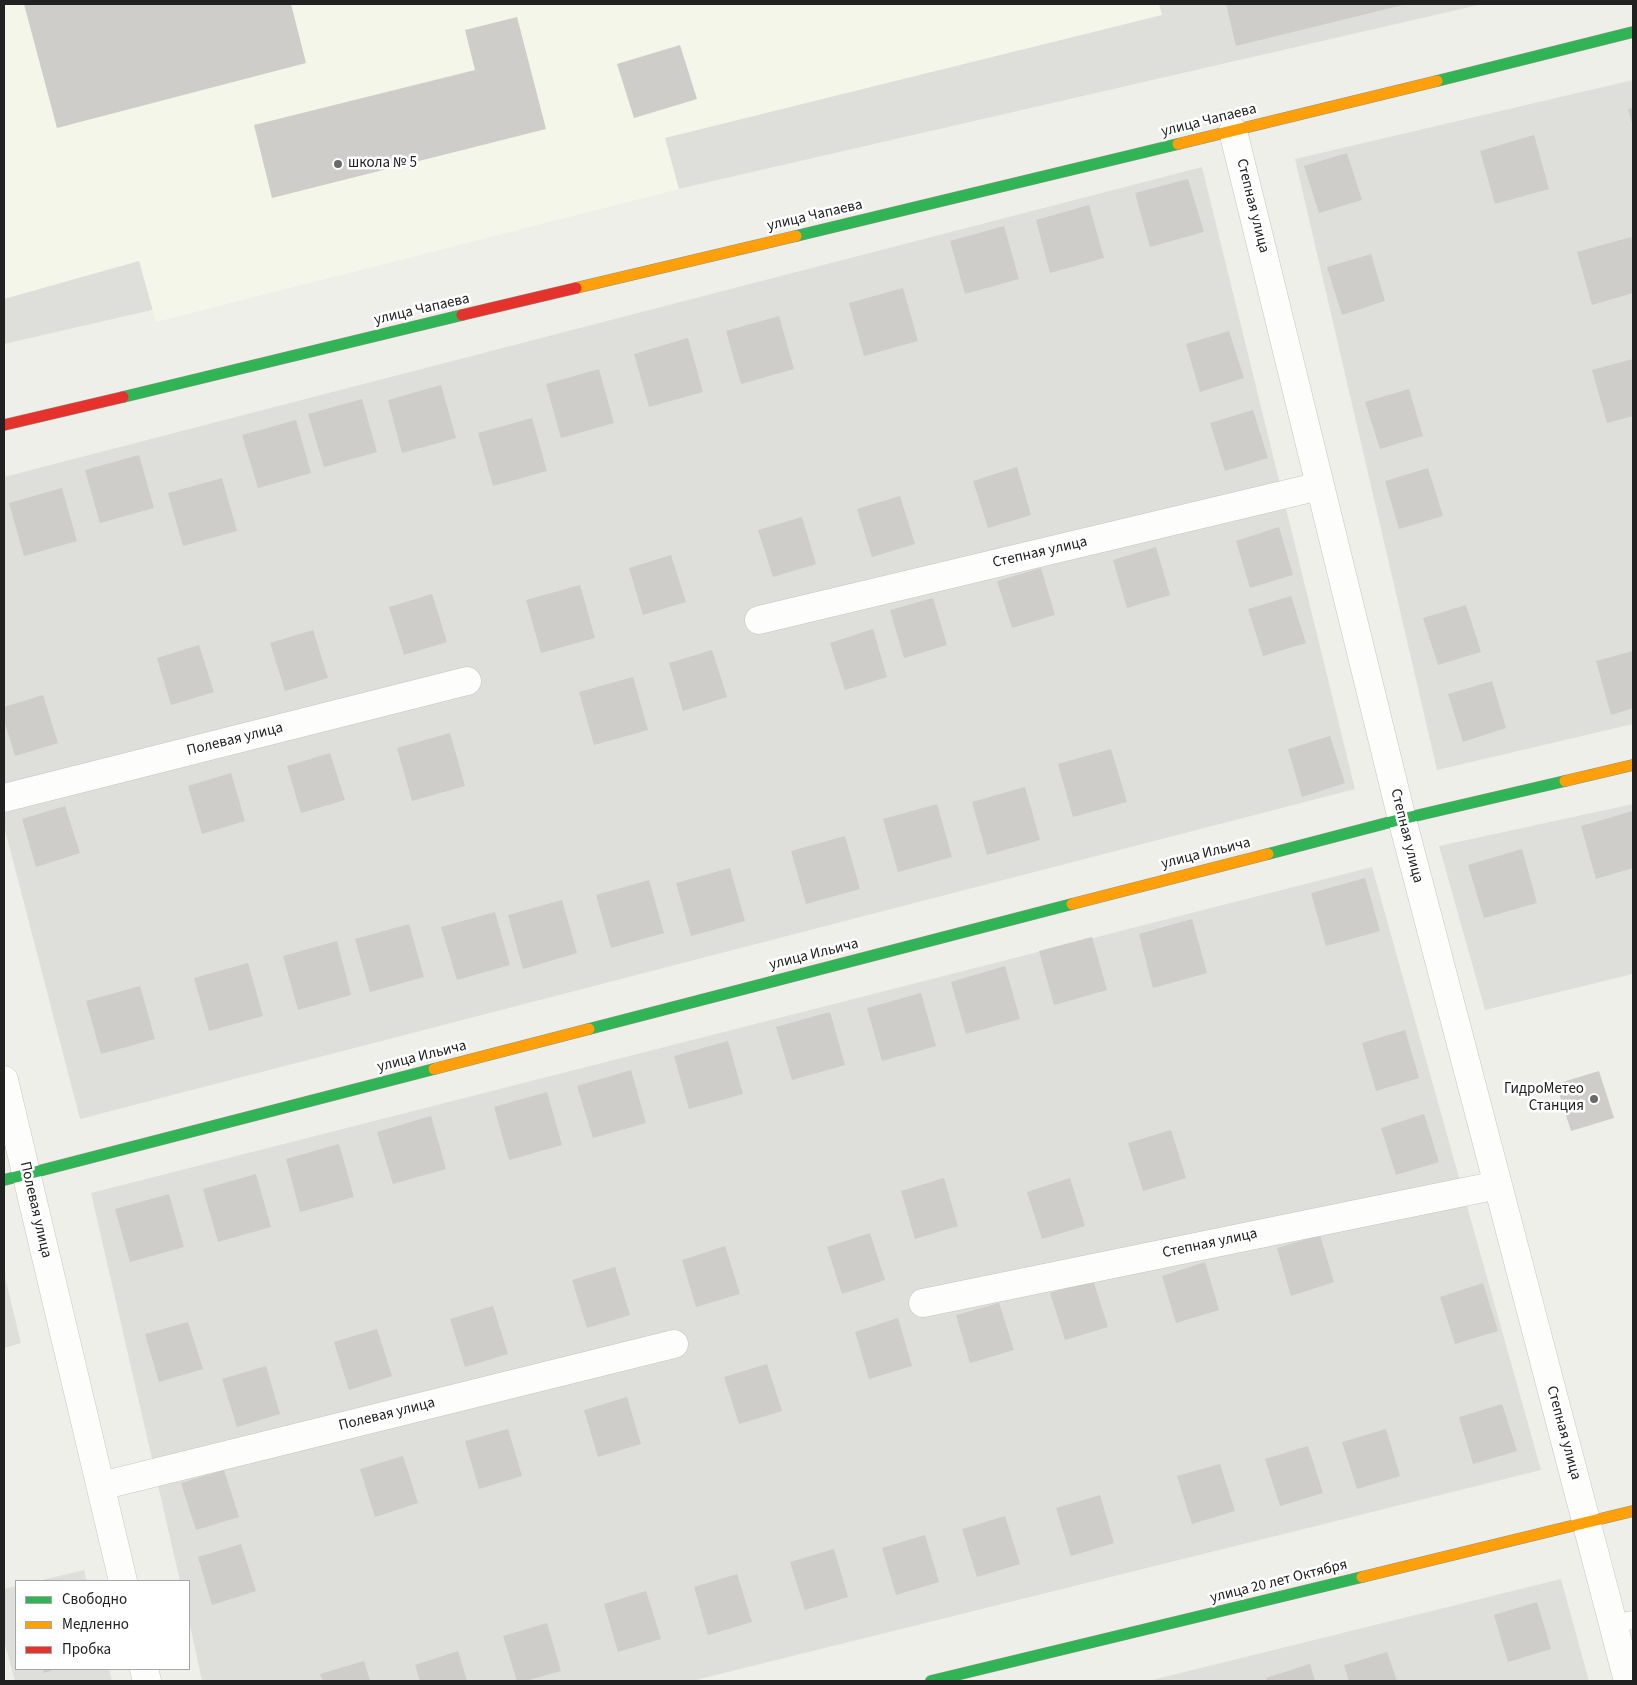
<!DOCTYPE html>
<meta charset="utf-8">
<style>
body{margin:0}
#map{position:relative;width:1637px;height:1685px;overflow:hidden;background:#efefea;font-family:"Source Sans 3",sans-serif}
canvas{display:block}
.frame{position:absolute;inset:0;border:5px solid #212121;pointer-events:none}
.legend{position:absolute;left:15px;top:1580px;width:175px;height:90px;box-sizing:border-box;background:#fff;border:1px solid #a6a6a6;margin:0;padding:6px 9px;list-style:none;font-size:15px;color:#212121}
.legend li{display:flex;align-items:center;gap:10px;height:25px}
.legend b{width:25px;border:1px solid #a6a6a6}
</style>
<div id="map">
<canvas width="1637" height="1685"></canvas>
<div class="frame"></div>
<ul class="legend">
<li><b style="height:6px;background:#30b455"></b>Свободно</li>
<li><b style="height:6px;background:#ff9f0a"></b>Медленно</li>
<li><b style="height:6px;background:#e5322d"></b>Пробка</li>
</ul>
</div>
<script>
const ctx = document.querySelector('canvas').getContext('2d');
ctx.lineJoin = 'round';
function fillPath(path, color) { ctx.fillStyle = color; ctx.fill(path, 'evenodd'); }
const toPath = rows => new Path2D(rows.map(r => 'M' + r).join(''));
function trace(path, color, width, dash) { ctx.strokeStyle = color; ctx.lineWidth = width; ctx.lineCap = dash ? 'butt' : 'round'; ctx.setLineDash(dash || []); ctx.stroke(path); }
function drawText(font, color, halo, rows, align = 'center') {
  ctx.font = font + ' "Source Sans 3",sans-serif'; ctx.lineWidth = 5; ctx.setLineDash([]); ctx.textBaseline = 'middle'; ctx.strokeStyle = halo; ctx.fillStyle = color; for (const [text, x, y, turn = 0] of rows) {
    ctx.save(); ctx.translate(x, y); ctx.rotate((+turn || 0) * Math.PI / 180); ctx.textAlign = isNaN(turn) ? turn : align; if (halo) ctx.strokeText(text, 0, 0); ctx.fillText(text, 0, 0); ctx.restore();
  }
}
fillPath(toPath([
 [4,4,1483,4,4,344],
 [1633,80,1633,724,1437,770,1295,159],
 [1202,167,1355,789,80,1119,4,826,4,477],
 [1633,804,1633,974,1485,1010,1439,846],
 [1372,867,1541,1470,692,1681,202,1681,189,1621,189,1581,180,1581,91,1193],
 [4,1273,21,1343,4,1348],
 [84,1570,87,1581,38,1581],
 [1561,1579,1589,1681,1148,1681],
 [16,1586,16,1669,109,1669,112,1681,15,1681,4,1641,4,1589]
]), '#dededb');
fillPath(toPath([
 [4,4,1159,4,1162,15,665,138,679,189,156,322,139,261,4,299]
]), '#f3f6e8');
fillPath(toPath([
 [24,4,291,4,306,63,57,128],
 [1226,4,1407,4,1236,46],
 [517,17,546,129,272,198,254,125,475,70,465,30],
 [680,45,697,99,634,118,617,64],
 [1633,108,1633,127,1628,109],
 [1534,135,1549,189,1495,204,1480,151],
 [1347,153,1362,200,1319,213,1304,166],
 [1188,179,1204,232,1150,247,1135,193],
 [1089,205,1104,258,1050,273,1036,220],
 [1004,226,1019,279,965,294,950,241],
 [1631,237,1633,245,1633,293,1592,305,1577,252],
 [1371,254,1385,301,1342,315,1327,267],
 [903,288,918,341,864,356,849,303],
 [779,316,794,369,741,384,726,331],
 [1229,331,1244,378,1200,392,1186,344],
 [688,338,703,392,649,407,634,354],
 [1633,359,1633,416,1607,423,1592,370],
 [599,369,614,423,561,438,546,384],
 [441,385,456,438,402,453,388,400],
 [1409,389,1423,436,1380,449,1365,402],
 [362,399,377,452,324,467,308,414],
 [1253,410,1268,458,1225,471,1210,423],
 [532,418,547,471,493,486,478,433],
 [296,420,311,473,258,488,242,435],
 [139,455,154,508,100,523,85,470],
 [1017,467,1031,515,988,528,973,481],
 [1428,468,1443,516,1399,529,1385,481],
 [222,478,237,531,183,546,168,493],
 [62,488,77,541,24,556,9,503],
 [900,496,915,544,872,557,857,509],
 [802,517,816,564,773,577,758,530],
 [1279,527,1293,575,1250,588,1236,541],
 [1156,547,1170,595,1127,608,1113,560],
 [671,555,686,602,643,615,629,568],
 [1041,568,1055,615,1012,628,997,581],
 [580,585,595,638,541,653,526,600],
 [432,594,447,642,404,655,389,607],
 [1291,596,1306,643,1263,656,1248,609],
 [933,598,947,645,904,658,890,610],
 [1466,605,1481,652,1438,665,1423,618],
 [873,629,887,677,845,690,830,643],
 [313,630,328,678,285,691,270,643],
 [199,645,214,692,171,705,157,658],
 [712,650,727,697,683,711,669,663],
 [1633,651,1633,708,1611,715,1596,661],
 [633,677,648,730,594,745,579,692],
 [1492,681,1506,728,1463,742,1448,694],
 [43,695,58,743,15,756,4,720,4,707],
 [450,733,465,786,412,801,397,748],
 [1330,736,1345,783,1302,797,1288,749],
 [1111,749,1127,802,1073,817,1058,764],
 [330,753,345,800,301,813,287,766],
 [231,773,245,821,202,834,188,786],
 [1025,787,1040,840,987,855,972,802],
 [937,804,952,857,898,872,883,819],
 [65,806,80,853,36,867,22,819],
 [1633,811,1633,868,1596,879,1581,826],
 [845,836,860,889,806,904,791,851],
 [1522,849,1537,903,1484,918,1468,865],
 [730,868,745,921,691,936,676,883],
 [1365,878,1380,931,1326,946,1311,893],
 [649,880,664,933,611,948,596,895],
 [562,900,577,953,523,969,508,915],
 [495,912,510,965,457,980,441,927],
 [1192,919,1207,973,1153,988,1139,934],
 [409,924,424,977,370,992,355,939],
 [1092,937,1107,990,1054,1005,1039,951],
 [337,941,351,995,298,1010,283,956],
 [248,963,263,1016,209,1031,194,978],
 [1005,966,1020,1019,966,1034,951,982],
 [140,986,155,1039,101,1054,86,1001],
 [921,993,936,1046,882,1061,867,1008],
 [830,1012,845,1065,792,1080,776,1027],
 [1405,1030,1419,1078,1376,1091,1362,1043],
 [728,1041,743,1094,689,1109,674,1056],
 [631,1070,646,1123,593,1138,577,1086],
 [1599,1071,1614,1118,1571,1131,1556,1084],
 [547,1092,562,1145,509,1160,494,1107],
 [1424,1114,1439,1162,1396,1175,1381,1128],
 [431,1116,446,1169,393,1184,377,1132],
 [1171,1130,1186,1178,1143,1191,1128,1143],
 [339,1144,354,1197,300,1212,286,1159],
 [256,1174,271,1227,218,1242,203,1189],
 [944,1178,958,1226,915,1239,901,1191],
 [1070,1178,1085,1226,1042,1239,1027,1192],
 [169,1194,184,1247,130,1262,115,1209],
 [870,1233,885,1280,842,1294,827,1247],
 [1320,1235,1334,1282,1291,1296,1277,1248],
 [725,1246,740,1294,696,1307,682,1260],
 [1205,1262,1219,1310,1176,1323,1162,1276],
 [615,1267,630,1315,587,1328,572,1280],
 [1093,1280,1108,1327,1065,1340,1050,1293],
 [1483,1283,1498,1331,1455,1344,1440,1297],
 [999,1303,1014,1350,970,1363,956,1315],
 [493,1306,508,1354,465,1367,450,1319],
 [898,1318,912,1366,869,1379,855,1332],
 [188,1322,203,1369,159,1382,145,1334],
 [377,1329,392,1376,349,1390,334,1342],
 [767,1364,782,1411,739,1424,724,1377],
 [266,1366,280,1414,237,1427,222,1379],
 [627,1397,641,1444,598,1457,584,1410],
 [1502,1404,1517,1451,1473,1464,1459,1417],
 [508,1429,522,1476,479,1489,465,1441],
 [1386,1429,1400,1476,1357,1489,1342,1442],
 [1308,1446,1323,1493,1280,1506,1265,1459],
 [403,1456,418,1503,375,1517,360,1469],
 [1220,1464,1235,1511,1192,1524,1177,1476],
 [224,1470,239,1517,196,1530,181,1483],
 [1100,1495,1114,1543,1071,1556,1056,1508],
 [1005,1516,1020,1564,977,1577,962,1529],
 [925,1535,939,1582,896,1595,882,1548],
 [241,1544,256,1591,212,1605,198,1557],
 [834,1549,848,1597,805,1610,790,1562],
 [737,1574,752,1622,708,1635,694,1587],
 [646,1591,661,1639,618,1652,604,1604],
 [1537,1602,1551,1649,1508,1662,1494,1615],
 [547,1623,561,1671,525,1681,517,1681,503,1636],
 [458,1651,467,1681,420,1681,415,1665],
 [1387,1652,1397,1681,1349,1681,1344,1665],
 [364,1661,370,1681,323,1681,320,1674],
 [1310,1664,1315,1681,1267,1681,1266,1678],
 [43,1669,56,1669,44,1673]
]), '#cecdca');
const lane = toPath([
 [1613,1624,1633,1620]
]);
const street = toPath([
 [1233,131,1402,819,1628,1681],
 [759,620,1320,486],
 [4,798,467,681],
 [4,1080,123,1581],
 [923,1303,1498,1185],
 [101,1486,674,1344],
 [144,1669,147,1681]
]);
const fast = toPath([
 [1437,81,1633,32],
 [796,236,1178,144],
 [123,397,462,315],
 [1268,854,1402,819,1565,781],
 [589,1029,1072,904],
 [4,1180,434,1069],
 [931,1681,1362,1577]
]);
const slow = toPath([
 [1178,144,1437,81],
 [576,288,796,236],
 [1565,781,1633,765],
 [1072,904,1268,854],
 [434,1069,589,1029],
 [1362,1577,1633,1511]
]);
const jam = toPath([
 [462,315,576,288],
 [4,425,123,397]
]);
trace(lane, '#c5c5c2', 19);
trace(street, '#c5c5c2', 29);
trace(fast, '#929884', 12);
trace(slow, '#929884', 12);
trace(jam, '#929884', 12);
trace(lane, '#fdfdfc', 18);
trace(street, '#fdfdfc', 28);
trace(fast, '#30b455', 11);
trace(slow, '#ff9f0a', 11);
trace(jam, '#e5322d', 11);
for (const [x, y, r, color] of [
 [338,164,5,"#696967"],
 [1594,1099,5,"#696967"]
]) { const dot = new Path2D(); dot.arc(x, y, r, 0, 2 * Math.PI); ctx.fillStyle = color; ctx.fill(dot); trace(dot, '#fff', 2); }
drawText('15px', '#212121', '#fff', [
 ["улица Чапаева",1209,121,-14],
 ["Степная улица",1252,206,76],
 ["улица Чапаева",815,216,-13],
 ["улица Чапаева",422,310,-13],
 ["Степная улица",1040,553,-13],
 ["Полевая улица",235,740,-14],
 ["Степная улица",1406,836,76],
 ["улица Ильича",1206,854,-14],
 ["улица Ильича",814,955,-14],
 ["улица Ильича",422,1057,-14],
 ["Полевая улица",35,1210,77],
 ["Степная улица",1210,1244,-12],
 ["Полевая улица",387,1415,-14],
 ["Степная улица",1563,1433,75],
 ["улица 20 лет Октября",1279,1582,-14]
]);
drawText('15px', '#212121', '#fff', [
 ["школа № 5",348,164],
 ["ГидроМетео",1584,1090,"right"],
 ["Станция",1584,1107,"right"]
], 'left');
</script>
